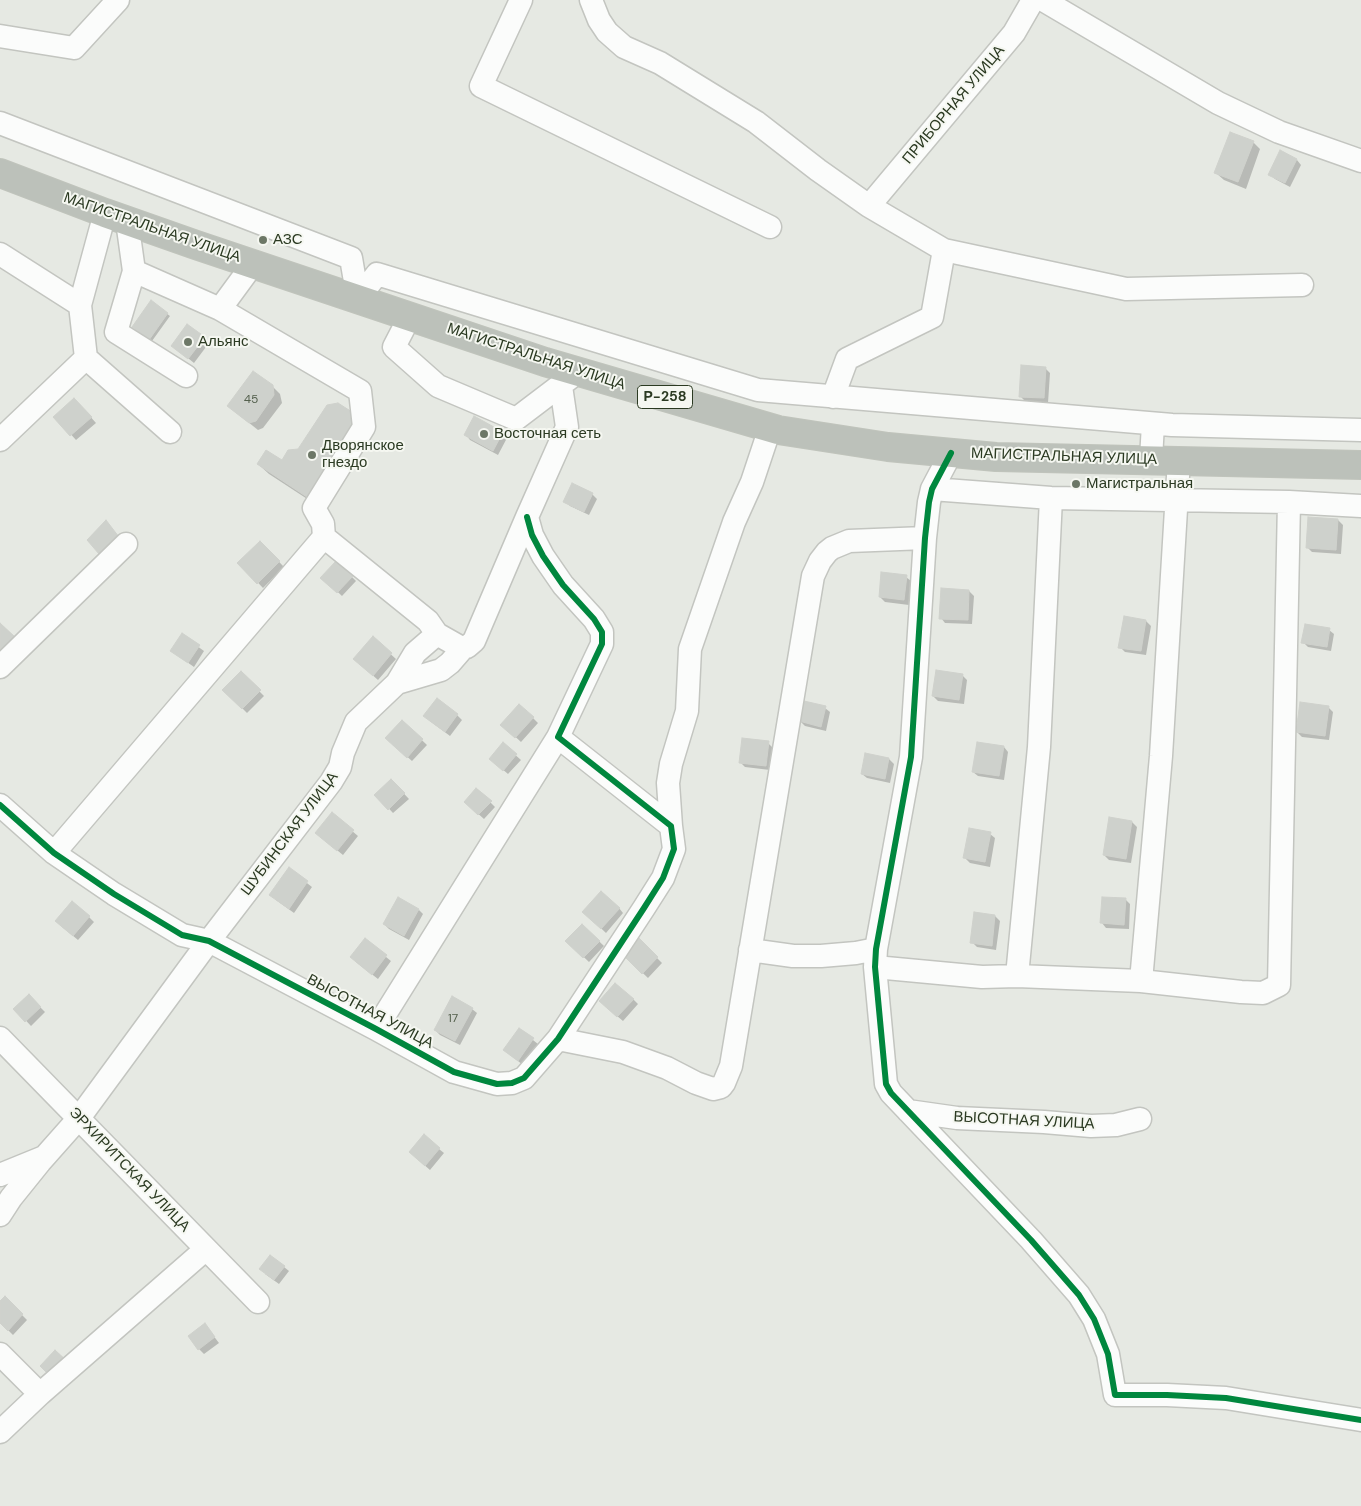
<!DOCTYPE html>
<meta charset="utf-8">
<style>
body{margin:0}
canvas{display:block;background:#e6e9e3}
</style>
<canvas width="1361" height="1506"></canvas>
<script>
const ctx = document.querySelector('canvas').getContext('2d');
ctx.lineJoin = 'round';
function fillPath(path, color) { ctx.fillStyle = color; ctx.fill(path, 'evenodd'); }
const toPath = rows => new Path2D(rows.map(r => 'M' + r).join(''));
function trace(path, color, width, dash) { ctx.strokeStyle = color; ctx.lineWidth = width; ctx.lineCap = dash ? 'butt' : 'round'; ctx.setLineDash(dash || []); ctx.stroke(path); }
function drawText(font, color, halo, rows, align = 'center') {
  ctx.font = font + ' "DM Sans",sans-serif'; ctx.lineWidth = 4; ctx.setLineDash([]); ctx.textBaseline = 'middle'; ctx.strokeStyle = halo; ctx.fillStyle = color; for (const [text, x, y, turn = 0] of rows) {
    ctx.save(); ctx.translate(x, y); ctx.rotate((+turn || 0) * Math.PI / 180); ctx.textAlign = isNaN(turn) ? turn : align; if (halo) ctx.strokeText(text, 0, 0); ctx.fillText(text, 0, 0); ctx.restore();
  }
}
fillPath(toPath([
 [1253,142,1260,149,1246,189,1224,180,1216,173],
 [1281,152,1297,160,1301,165,1290,187,1275,179,1270,174],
 [151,302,170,316,152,341,135,329],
 [204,338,209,343,194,363,173,346],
 [1045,368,1050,373,1048,403,1025,401,1020,396],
 [272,386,280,394,282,403,263,428,258,430,228,406],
 [79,404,96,423,76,440,55,417],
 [475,418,503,433,507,438,498,455,470,440,466,435],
 [267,452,321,508,269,474,258,464],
 [592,494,597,499,589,515,570,506,565,501],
 [1338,520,1343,525,1341,554,1312,552,1307,547],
 [260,542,284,567,263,588,239,563],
 [337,562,356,581,342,596,322,577],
 [906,577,911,581,909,605,885,602,880,597],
 [969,591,974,596,972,624,945,623,941,618],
 [1146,621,1151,626,1146,655,1125,652,1120,647],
 [1329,630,1334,634,1331,651,1308,647,1303,642],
 [182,635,204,651,194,667,177,655],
 [373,638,396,659,378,680,360,664],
 [241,673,264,696,247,713,224,690],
 [962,675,967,680,964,704,938,701,933,696],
 [1328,707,1333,712,1329,740,1302,737,1297,732],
 [825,708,830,712,826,731,805,726,800,721],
 [457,715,462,720,450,736,430,721],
 [533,718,538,723,521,742,507,729],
 [402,721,427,745,412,761,392,743],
 [768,743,773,748,770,770,745,767,740,762],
 [503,744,521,760,508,774,495,763],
 [1004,747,1008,752,1004,780,978,776,973,772],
 [889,759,894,764,890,783,867,778,862,774],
 [391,780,409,799,393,813,376,795],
 [477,789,495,807,484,819,465,802],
 [332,814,358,836,343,855,322,838],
 [1132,822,1137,827,1131,863,1109,860,1104,855],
 [990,834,995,838,990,867,970,863,965,858],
 [289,869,312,887,294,913,276,900],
 [1125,899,1130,904,1129,929,1106,928,1102,923],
 [619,908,623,913,606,933,589,917],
 [419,910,423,914,409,940,389,929,384,924],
 [995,916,1000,921,996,950,977,947,972,942],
 [89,917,94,922,78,940,61,926],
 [582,925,604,946,589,962,567,941],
 [638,939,662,963,648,978,623,954],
 [365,940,391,961,378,979,356,962],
 [29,996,45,1012,31,1026,15,1009],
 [633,999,638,1004,623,1021,605,1006],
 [472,1009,477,1013,460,1045,440,1035,435,1030],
 [519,1029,538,1044,523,1065,504,1050],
 [439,1149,444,1153,430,1170,415,1157],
 [284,1267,289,1271,279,1284,265,1274],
 [5,1298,27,1320,13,1335,0,1322,0,1303],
 [209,1330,219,1343,204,1354,199,1349]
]), '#0003');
const building = toPath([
 [1230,132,1254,141,1238,182,1214,173,1230,132],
 [1280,150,1297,159,1285,183,1268,175,1280,150],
 [151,300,168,313,149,340,132,327,151,300],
 [187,324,205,337,188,359,171,346,187,324],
 [1021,365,1046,367,1044,398,1019,397,1021,365],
 [253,371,273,385,274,395,256,421,249,423,227,406,253,371],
 [74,398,92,417,70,436,53,417,74,398],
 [338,403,363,419,310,499,257,464,266,450,282,460,288,450,298,449,327,405,338,403],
 [474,416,503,432,493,451,464,435,474,416],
 [572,483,593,493,584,512,563,502,572,483],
 [1308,517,1338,519,1336,550,1306,548,1308,517],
 [106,520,119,537,99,554,87,540,106,520],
 [260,541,280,561,257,584,237,563,260,541],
 [336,561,353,576,337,593,320,578,336,561],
 [881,572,907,575,904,600,879,597,881,572],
 [941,588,969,590,968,620,939,619,941,588],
 [1124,616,1146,620,1141,651,1118,648,1124,616],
 [0,623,15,637,0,654,0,623],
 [1305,624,1330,628,1327,647,1301,643,1305,624],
 [182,633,200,645,188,663,170,651,182,633],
 [373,636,392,653,373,676,353,659,373,636],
 [936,670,963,674,959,700,932,696,936,670],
 [241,671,261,690,242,709,222,690,241,671],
 [437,698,458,714,445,732,423,716,437,698],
 [804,701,826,706,821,727,799,721,804,701],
 [1300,702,1329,706,1325,736,1296,732,1300,702],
 [519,704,534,717,515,738,500,725,519,704],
 [402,720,423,739,407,758,385,738,402,720],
 [742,738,769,741,766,766,739,763,742,738],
 [503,742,517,754,503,771,489,759,503,742],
 [977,742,1004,746,999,776,972,772,977,742],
 [865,753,889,758,885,779,861,774,865,753],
 [391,779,405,793,388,810,374,795,391,779],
 [476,788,492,801,478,815,464,802,476,788],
 [332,812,354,830,337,851,315,833,332,812],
 [1109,817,1132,821,1126,859,1103,855,1109,817],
 [969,828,991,832,985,862,963,858,969,828],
 [289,867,308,881,289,909,269,895,289,867],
 [601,891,620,908,601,929,582,912,601,891],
 [398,897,419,909,404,936,383,924,398,897],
 [1102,897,1126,898,1124,925,1100,923,1102,897],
 [72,901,90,916,73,936,55,921,72,901],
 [974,912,995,915,992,946,970,943,974,912],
 [582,924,600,941,583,958,565,941,582,924],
 [638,937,658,957,642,974,622,954,638,937],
 [365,938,387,955,372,975,350,957,365,938],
 [615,983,634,999,617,1017,599,1001,615,983],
 [29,994,41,1007,25,1022,13,1009,29,994],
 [452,996,473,1008,455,1041,434,1030,452,996],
 [519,1028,534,1038,518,1061,503,1050,519,1028],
 [424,1134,440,1148,425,1166,409,1152,424,1134],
 [270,1255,285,1266,274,1280,259,1269,270,1255],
 [5,1296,23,1314,8,1331,0,1323,0,1301,5,1296],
 [205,1323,215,1337,198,1350,188,1336,205,1323],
 [55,1350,68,1362,53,1379,40,1366,55,1350]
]);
fillPath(building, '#ced1cc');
trace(building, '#cfd1cc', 1);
const minor = toPath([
 [521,0,481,86,770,227],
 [591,0,599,20,607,32,624,47,660,63,756,122,818,170,869,206,944,250,1126,289,1302,285],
 [1043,0,1218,103,1279,132,1361,161],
 [0,36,74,48,118,0],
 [0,123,351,258,358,299],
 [869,206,1014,33,1033,0],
 [127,221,134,271],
 [0,254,80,305,86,358,170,432],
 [358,299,377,274,758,390,1172,425,1361,430],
 [80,305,105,213],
 [220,309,253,264],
 [410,316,394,347,438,386,516,419,570,378],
 [833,397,847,359,932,317,944,250],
 [0,440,86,358],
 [951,453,932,489,929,502,925,538,911,757,876,949,875,967,886,1084,891,1093,1031,1240,1079,1295,1094,1319,1108,1354,1115,1395,1167,1395,1226,1398,1361,1420],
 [1151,459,1153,424],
 [932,489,1051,498,1289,502,1361,506],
 [1051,498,1039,747,1017,976,1141,981,1161,756,1179,460],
 [324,537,428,621,437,634],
 [0,667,126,544],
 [397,683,441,670,450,663,463,648],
 [0,805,54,853,114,894,182,935,209,941,376,1029,454,1072,497,1084,512,1083,524,1078,558,1039,644,908,663,878,674,849,671,826,558,737,602,644,602,632,594,619,563,585,543,556,532,535,527,517],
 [671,826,668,783,671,764,687,711,690,649,734,522,752,482,770,428],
 [54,853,324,537,323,524,314,508,364,427,360,391,220,309,134,271,116,332,186,376],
 [750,950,793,956,821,956,856,953,876,949],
 [875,967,982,977,1017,976],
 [1141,981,1241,992,1263,993,1279,985,1289,502],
 [376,1029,558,737],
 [0,1038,258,1302],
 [558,1039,623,1052,667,1068,696,1083,713,1089,721,1087,724,1083,731,1066,813,576,820,561,827,552,832,548,849,541,925,538],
 [908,1111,957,1118,1044,1122,1091,1126,1116,1125,1140,1119],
 [0,1175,44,1157],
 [0,1215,11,1198,40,1162,79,1118,209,941,331,782,340,767,343,753,356,722,397,683,415,653,437,634,460,647,467,647,474,641,527,517,567,427,561,386],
 [0,1354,40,1394],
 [0,1432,40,1394,206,1249]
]);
const highway = toPath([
 [0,173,105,213,196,245,545,362,778,430,888,447,996,457,1361,465]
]);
trace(minor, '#c3c5c0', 25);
trace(highway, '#c0c4bc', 30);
trace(minor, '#fbfcfb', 22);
trace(highway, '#bcc1ba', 28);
trace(toPath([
 [951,453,932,489,929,502,925,538,911,757,876,949,875,967,886,1084,891,1093,1031,1240,1079,1295,1094,1319,1108,1354,1115,1395,1167,1395,1226,1398,1361,1420],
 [0,805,54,853,114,894,182,935,209,941,376,1029,454,1072,497,1084,512,1083,524,1078,558,1039,644,908,663,878,674,849,671,826,558,737,602,644,602,632,594,619,563,585,543,556,532,535,527,517]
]), '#00873e', 6);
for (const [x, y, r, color] of [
 [263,240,5,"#6c7766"],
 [188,342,5,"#6c7766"],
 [484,434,5,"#6c7766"],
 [312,455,5,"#6c7766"],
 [1076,484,5,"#6c7766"]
]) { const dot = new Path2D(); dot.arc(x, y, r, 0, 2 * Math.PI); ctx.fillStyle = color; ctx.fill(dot); trace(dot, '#f5f7f1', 2); }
drawText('12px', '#54604d', null, [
 ["45",251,400],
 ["17",453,1019]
]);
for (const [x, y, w] of [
 [665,397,55]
]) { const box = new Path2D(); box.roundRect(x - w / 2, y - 11.5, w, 23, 4); ctx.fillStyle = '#f5f7f1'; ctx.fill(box); trace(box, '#2b3a22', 1); }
drawText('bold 14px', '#2b3a22', null, [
 ["Р-258",665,397]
]);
drawText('15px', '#2b3a22', '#f5f7f1', [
 ["ПРИБОРНАЯ УЛИЦА",954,105,-50],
 ["МАГИСТРАЛЬНАЯ УЛИЦА",152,228,19],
 ["МАГИСТРАЛЬНАЯ УЛИЦА",536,357,18],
 ["МАГИСТРАЛЬНАЯ УЛИЦА",1064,457,2],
 ["ШУБИНСКАЯ УЛИЦА",290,834,-53],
 ["ВЫСОТНАЯ УЛИЦА",370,1012,28],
 ["ВЫСОТНАЯ УЛИЦА",1024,1121,3],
 ["ЭРХИРИТСКАЯ УЛИЦА",129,1170,46]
]);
drawText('15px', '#2b3a22', '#f5f7f1', [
 ["АЗС",273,240],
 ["Альянс",198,342],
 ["Восточная сеть",494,434],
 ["Дворянское",322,446],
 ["гнездо",322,463],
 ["Магистральная",1086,484]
], 'left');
</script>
